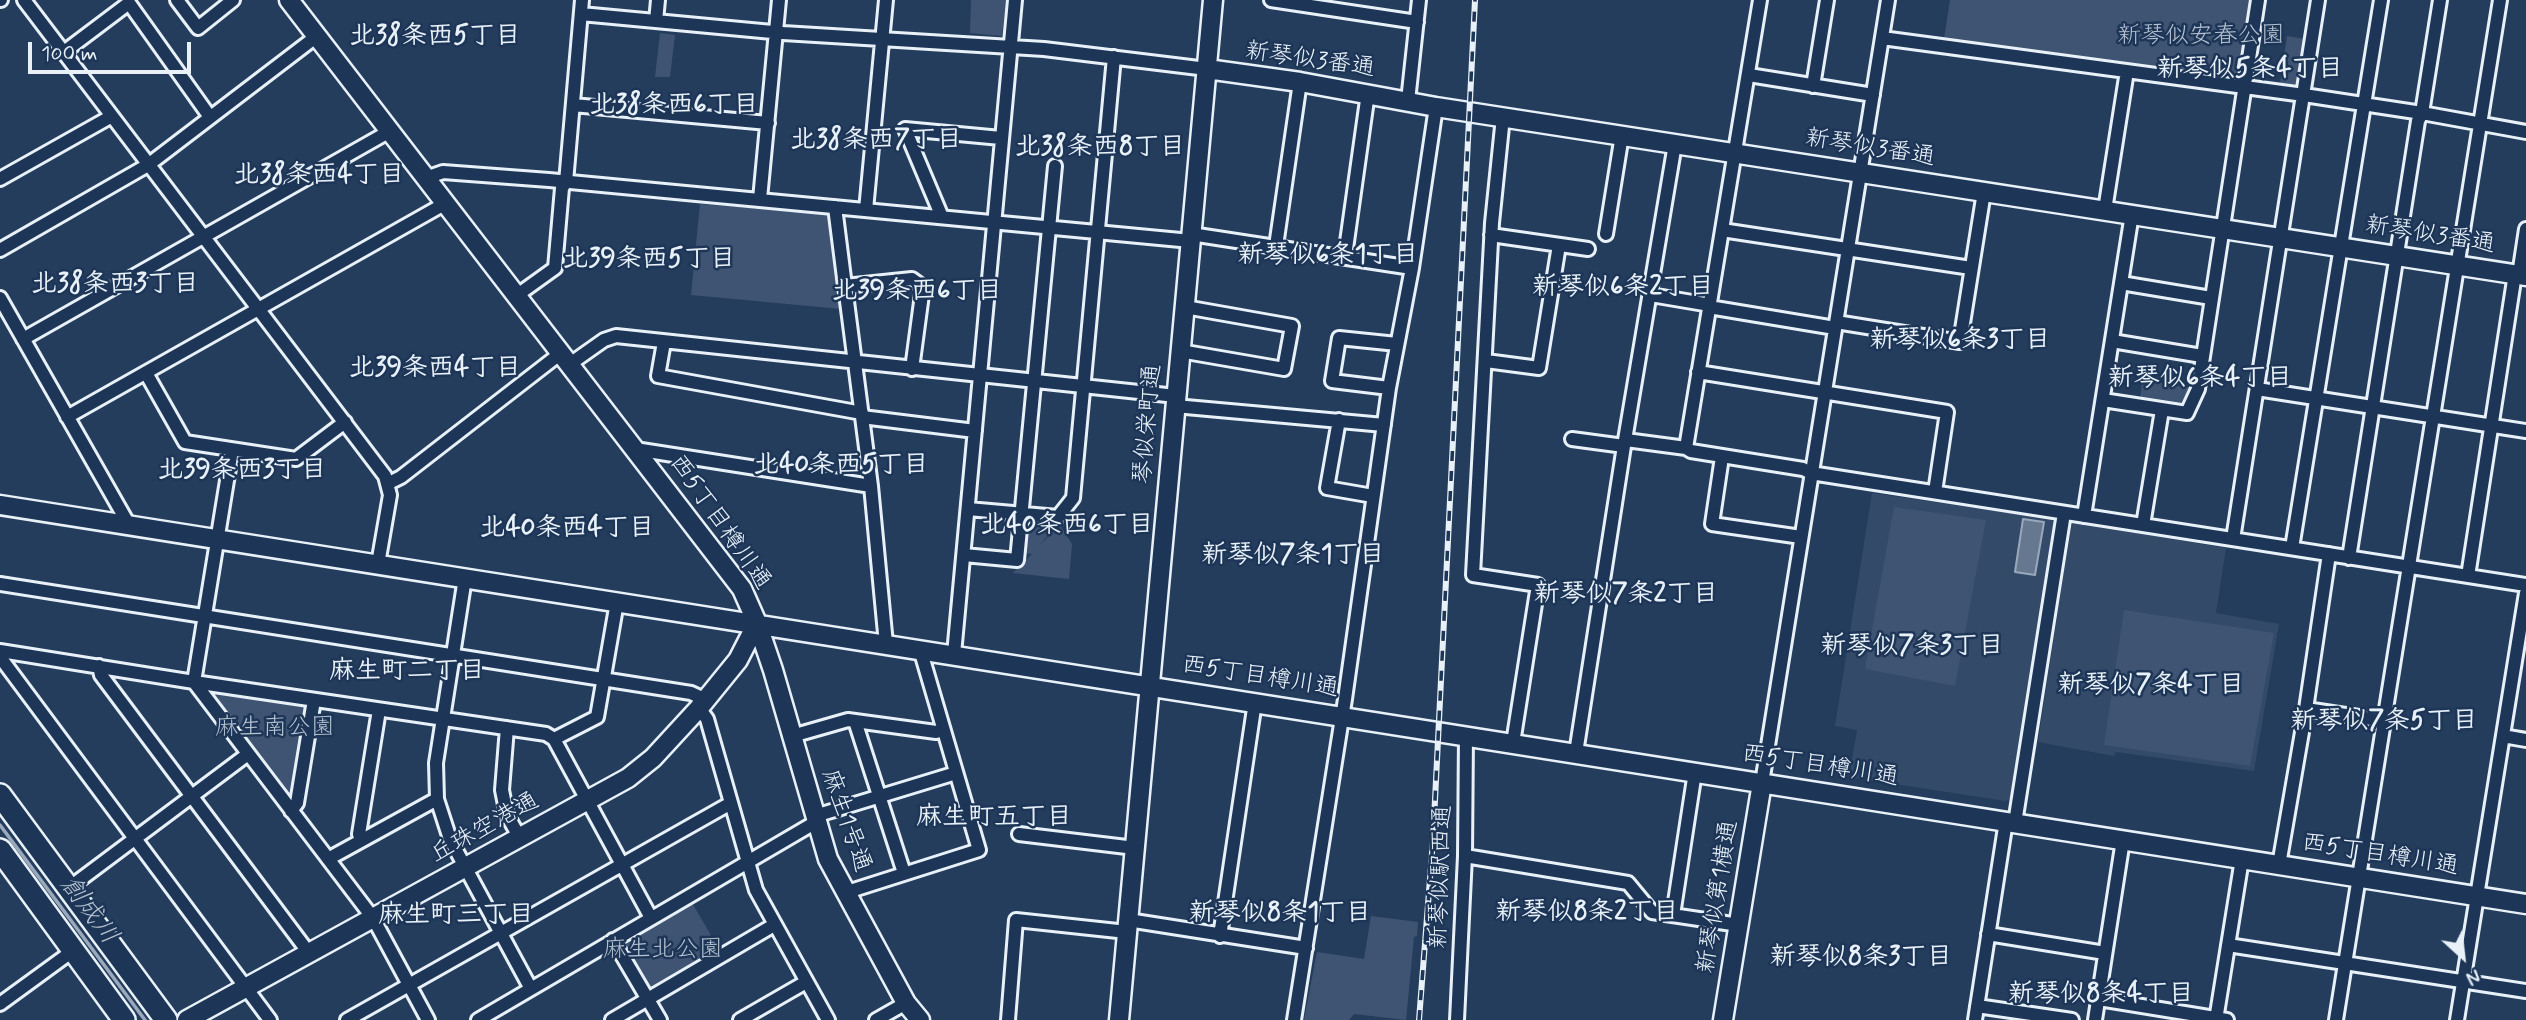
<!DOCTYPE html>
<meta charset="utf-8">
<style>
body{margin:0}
#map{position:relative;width:2526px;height:1020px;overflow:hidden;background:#253d5d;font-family:Mynerve,sans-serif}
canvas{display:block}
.north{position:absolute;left:2428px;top:922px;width:70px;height:70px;-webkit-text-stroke:5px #1d3557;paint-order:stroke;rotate:153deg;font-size:19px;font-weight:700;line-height:28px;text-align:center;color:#e8f1f8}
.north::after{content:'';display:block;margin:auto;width:24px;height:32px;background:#e8f1f8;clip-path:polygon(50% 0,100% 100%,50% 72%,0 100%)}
.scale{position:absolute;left:28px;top:42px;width:163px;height:32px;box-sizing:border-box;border:4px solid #e8f1f8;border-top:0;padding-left:9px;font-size:21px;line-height:24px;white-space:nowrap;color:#e8f1f8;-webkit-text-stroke:5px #1d3557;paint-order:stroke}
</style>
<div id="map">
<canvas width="2526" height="1020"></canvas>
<div class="north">N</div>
<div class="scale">100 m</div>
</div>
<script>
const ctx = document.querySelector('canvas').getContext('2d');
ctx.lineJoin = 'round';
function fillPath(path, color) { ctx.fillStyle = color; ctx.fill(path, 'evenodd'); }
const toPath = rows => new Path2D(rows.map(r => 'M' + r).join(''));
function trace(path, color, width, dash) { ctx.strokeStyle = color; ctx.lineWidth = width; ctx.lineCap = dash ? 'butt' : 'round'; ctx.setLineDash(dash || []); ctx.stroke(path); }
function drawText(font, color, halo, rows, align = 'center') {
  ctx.font = font + ' Mynerve,"Klee One",sans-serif'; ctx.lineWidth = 5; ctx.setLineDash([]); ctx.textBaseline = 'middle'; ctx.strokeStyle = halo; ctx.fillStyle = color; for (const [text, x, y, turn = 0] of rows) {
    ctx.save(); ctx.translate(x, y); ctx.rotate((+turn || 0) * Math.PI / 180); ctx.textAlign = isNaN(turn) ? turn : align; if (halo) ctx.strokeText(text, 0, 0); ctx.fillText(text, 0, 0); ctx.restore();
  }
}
fillPath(toPath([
 [1872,493,2051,519,2055,524,2010,799,2005,801,1849,777,1857,730,1835,726],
 [2075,523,2226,548,2216,613,2279,624,2254,771,2116,752,2114,756,2038,742,2071,526]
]), '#334a68');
fillPath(toPath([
 [971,0,1006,0,1002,36,970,33],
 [1950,0,2252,0,2240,74,2234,78,1944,39],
 [660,33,675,35,670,77,655,77],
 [2287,36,2306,39,2300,85,2295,88,2280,85],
 [700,204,826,214,830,218,841,309,691,295],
 [2142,380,2192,388,2184,408,2140,402],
 [1894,507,1986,520,1955,686,1865,669],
 [1027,518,1060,521,1039,546,1060,525,1072,544,1069,579,1013,573,1032,554,1023,553],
 [2124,610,2274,633,2250,766,2104,745],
 [215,691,306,704,309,708,294,796,290,799,213,695],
 [691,901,720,951,651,991,647,990,622,946,623,942],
 [1371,916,1418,922,1417,936,1414,937,1406,1020,1354,1014,1349,1020,1304,1020,1317,952,1364,959]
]), '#3e5472');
const water = toPath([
 [2023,519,2044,522,2035,575,2015,572,2023,519]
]);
fillPath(water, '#657890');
trace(water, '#99a8ba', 2);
trace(toPath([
 [0,825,145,1020]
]), '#99a8ba', 3.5);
const street = toPath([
 [0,0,1,0],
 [24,0,385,476,390,495,378,564],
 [177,0,198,28,233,0],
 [1271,0,1417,22],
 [1760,0,1686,448,1691,451,1803,469,1811,473,2526,585],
 [581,14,783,33,1044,49,1207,69],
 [656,21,658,0],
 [1882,38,2304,95,2422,113,2526,132],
 [64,52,129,3,210,117],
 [1749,75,1873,95],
 [1813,86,1827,0],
 [1408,101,1419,0],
 [573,105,768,123],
 [1503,117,1492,223,1473,575,1538,585,1513,743],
 [426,178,443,172,549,180,1191,241],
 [0,179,112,116],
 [760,199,779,0],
 [835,207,845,286],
 [866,210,886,0],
 [2105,210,2127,71],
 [942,217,905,129,1001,138],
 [1722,230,1971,268],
 [1191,234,1412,268],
 [1606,234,1622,135],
 [1491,235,1588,249],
 [1276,246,1300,82],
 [0,250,148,165,317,36],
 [1345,256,1368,93],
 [2519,275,2526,229],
 [2121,283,2211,298],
 [1651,295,1710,305],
 [516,296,555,268,562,188,566,182,582,0],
 [0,298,129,525],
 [1709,307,1835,328],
 [1836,322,1960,342,1984,192],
 [23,339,390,131],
 [2112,341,2202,356],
 [664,342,658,376,862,413],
 [1180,351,1284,369,1292,326,1185,307],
 [1486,361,1539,368,1559,245],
 [570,364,604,340,616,336,1176,396],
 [1698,372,1947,412,1935,492],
 [146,373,185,442,296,459,345,422],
 [1389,388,1332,381,1339,338,1397,344],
 [2257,389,2526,431],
 [2103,400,2187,413,2198,389,2258,0],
 [1175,406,1384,425],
 [67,417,446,203],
 [862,417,975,431],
 [1339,420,1327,488,1373,496],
 [1572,439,1624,446],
 [1626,440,1686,448],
 [635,449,871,486],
 [232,450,194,682,373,918,428,1020],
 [1722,457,1712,524,1801,537],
 [389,483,401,477,561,353],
 [968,509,1058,517,1073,498,1114,57],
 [2084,516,2132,214],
 [2143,525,2162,410],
 [2233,539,2318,0],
 [2292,548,2381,0],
 [964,555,1017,560,1055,166],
 [2349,558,2418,121,2422,113,2440,0],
 [2468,576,2515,274],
 [465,578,436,763,437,799,450,839,531,989],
 [0,584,691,693,706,700],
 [886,644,871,486,845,286,912,279,923,287,912,369],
 [0,651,194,682,546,734,554,739,651,918],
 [954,654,1015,0],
 [0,657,270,1020],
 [99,666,101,675,309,953],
 [699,708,707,719,756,890,828,1020],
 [2306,709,2385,721],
 [855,721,904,873],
 [507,728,502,790,507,815,520,838],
 [792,736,848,720,936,732,943,730],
 [2503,736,2526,740],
 [554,739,597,717,617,602],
 [1576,753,1624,446,1675,144],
 [1762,783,1888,0],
 [291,811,297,803,314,700],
 [815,816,956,773],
 [2015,823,2064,513],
 [1019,834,1135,848],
 [361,840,359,834,379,710],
 [1465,856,1628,883,1652,912,1739,925],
 [328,859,437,799],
 [2279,865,2306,709,2329,554],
 [69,888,248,754],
 [844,893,979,850,920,649],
 [1673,915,1695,772],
 [1128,920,1306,948],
 [1988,934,2105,953],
 [1220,936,1255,702],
 [613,940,660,1020],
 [2228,945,2526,991],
 [2099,999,2227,1020],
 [0,1004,74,950],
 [1977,1006,2072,1020],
 [347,1020,731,803],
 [478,1020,816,822],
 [612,1020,774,925],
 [740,1020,806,982],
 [876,1020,906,1003],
 [1008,1020,1016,920,1127,932],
 [1294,1020,1345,699,1389,388,1412,268,1436,107],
 [1457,1020,1465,856,1466,735],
 [1975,1020,2006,821],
 [2095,1020,2123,840],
 [2216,1020,2242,859],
 [2336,1020,2500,0],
 [2457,1020,2526,593]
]);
const secondary = toPath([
 [289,0,742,589,757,623,773,670,828,859,906,1003,920,1020],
 [1207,69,1300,82,1436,107,2526,276],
 [0,505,2526,904],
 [187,1020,628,778,653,758,699,708,738,660,757,623],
 [1119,1020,1213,0],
 [1723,1020,1762,783]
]);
const highway = toPath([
 [0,795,166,1020],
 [0,850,124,1020]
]);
trace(street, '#e8f1f8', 18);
trace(secondary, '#e8f1f8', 23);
trace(highway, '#e8f1f8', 26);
trace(street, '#1d3557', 12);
trace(secondary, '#1d3557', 18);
trace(highway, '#1d3557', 21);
const rail = toPath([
 [1419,1020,1433,840,1475,0]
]);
trace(rail, '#e8f1f8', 6);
trace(rail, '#1d3557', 3.5, [10]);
drawText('24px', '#b5c2d0', '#1d3557', [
 ["新琴似安春公園",2201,37],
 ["麻生南公園",275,729],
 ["麻生北公園",663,951]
]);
drawText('24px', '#e8f1f8', '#1d3557', [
 ["新琴似3番通",1310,61,8],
 ["新琴似3番通",1870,149,9],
 ["新琴似3番通",2430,236,9],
 ["琴似栄町通",1149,424,-85],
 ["西5丁目樽川通",719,523,55],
 ["西5丁目樽川通",1260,678,9],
 ["西5丁目樽川通",1820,767,9],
 ["麻生1号通",845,821,71],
 ["丘珠空港通",485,829,-29],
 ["西5丁目樽川通",2380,856,9],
 ["新琴似駅西通",1442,877,-88],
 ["新琴似第1横通",1719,897,-81]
]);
drawText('bold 26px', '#e8f1f8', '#1d3557', [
 ["北38条西5丁目",435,38],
 ["新琴似5条4丁目",2250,71],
 ["北38条西6丁目",674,107],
 ["北38条西7丁目",876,142],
 ["北38条西8丁目",1100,149],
 ["北38条西4丁目",319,177],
 ["新琴似6条1丁目",1328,257],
 ["北39条西5丁目",649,261],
 ["北38条西3丁目",115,286],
 ["新琴似6条2丁目",1623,289],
 ["北39条西6丁目",917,293],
 ["新琴似6条3丁目",1960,342],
 ["北39条西4丁目",435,370],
 ["新琴似6条4丁目",2200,380],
 ["北40条西5丁目",841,467],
 ["北39条西3丁目",242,472],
 ["北40条西6丁目",1067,527],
 ["北40条西4丁目",567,530],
 ["新琴似7条1丁目",1293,557],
 ["新琴似7条2丁目",1626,596],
 ["新琴似7条3丁目",1912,648],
 ["麻生町二丁目",407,673],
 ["新琴似7条4丁目",2151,687],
 ["新琴似7条5丁目",2384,723],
 ["麻生町五丁目",994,819],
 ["新琴似8条2丁目",1587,914],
 ["新琴似8条1丁目",1280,915],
 ["麻生町三丁目",456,917],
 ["新琴似8条3丁目",1861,959],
 ["新琴似8条4丁目",2101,996]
]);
drawText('italic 26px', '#b4c1ce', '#1d3557', [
 ["創成川",88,911,53]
]);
</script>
